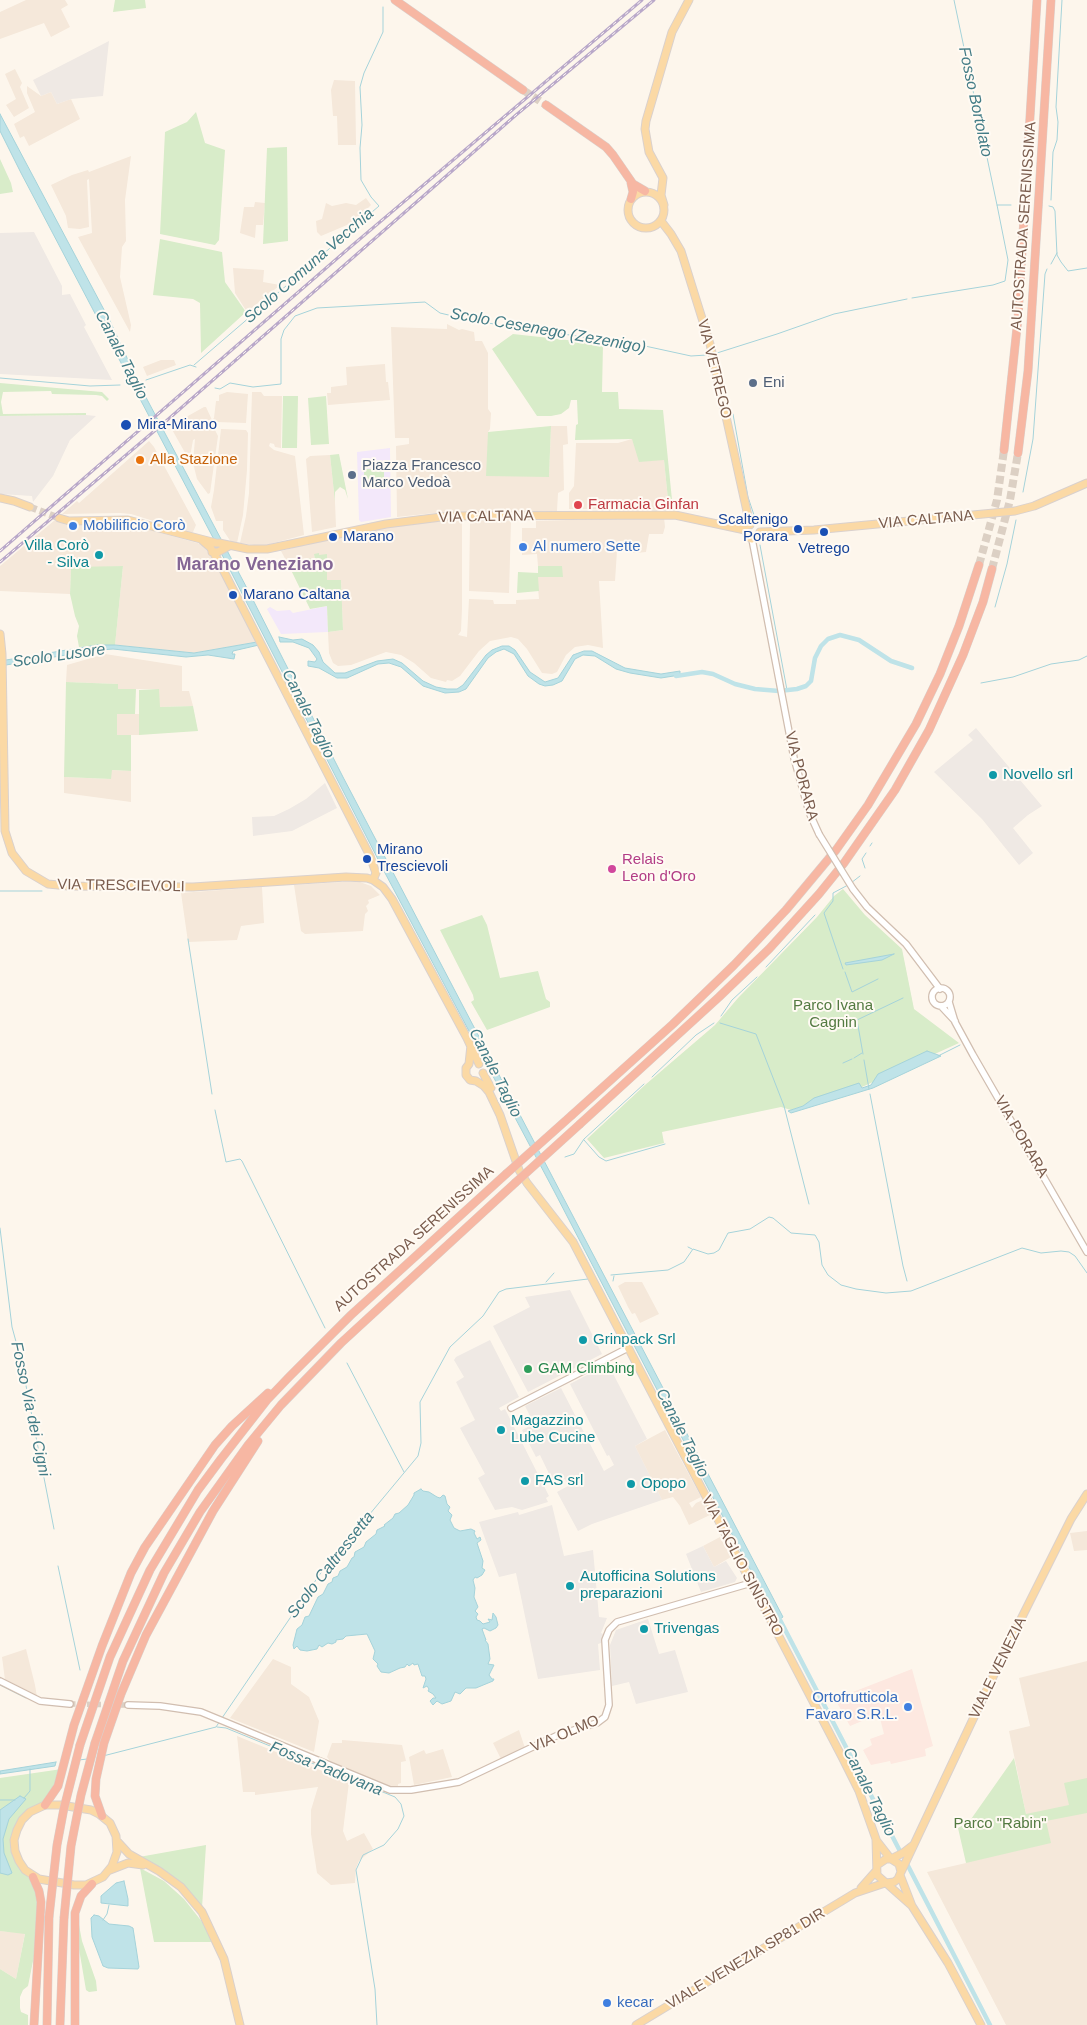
<!DOCTYPE html>
<meta charset="utf-8">
<style>
body{margin:0}
canvas{display:block;background:#fdf6ec}
</style>
<canvas width="1087" height="2025"></canvas>
<script>
const ctx = document.querySelector('canvas').getContext('2d');
ctx.lineJoin = 'round';
function fillPath(path, color) { ctx.fillStyle = color; ctx.fill(path, 'evenodd'); }
const toPath = rows => new Path2D(rows.map(r => 'M' + r).join(''));
function trace(path, color, width, dash) { ctx.strokeStyle = color; ctx.lineWidth = width; ctx.lineCap = dash ? 'butt' : 'round'; ctx.setLineDash(dash || []); ctx.stroke(path); }
function drawText(font, color, halo, rows, align = 'center') {
  ctx.font = font + ' Helvetica,sans-serif'; ctx.lineWidth = 4; ctx.setLineDash([]); ctx.textBaseline = 'middle'; ctx.strokeStyle = halo; ctx.fillStyle = color; for (const [text, x, y, turn = 0] of rows) {
    ctx.save(); ctx.translate(x, y); ctx.rotate((+turn || 0) * Math.PI / 180); ctx.textAlign = isNaN(turn) ? turn : align; if (halo) ctx.strokeText(text, 0, 0); ctx.fillText(text, 0, 0); ctx.restore();
  }
}
fillPath(toPath([
 [26,0,65,0,68,5,61,9,70,27,51,37,44,23,0,39,0,12],
 [15,69,22,83,20,87,29,108,14,117,6,105,16,99,5,74],
 [334,80,355,81,356,145,338,145,337,116,333,116,331,90],
 [27,86,41,96,51,92,57,104,71,99,80,119,29,146,24,136,20,138,14,124,35,112,27,93],
 [131,156,125,200,126,241,122,247,120,277,131,325,130,332,78,237,92,233,89,179,87,180,89,227,80,229,68,228,66,216,51,185,72,175,88,170,89,172],
 [366,198,371,205,354,222,321,236,317,232,316,221,322,219,326,203,332,206,346,203,356,205],
 [255,202,265,203,263,225,256,225,255,238,240,233,244,207,254,207],
 [233,268,264,270,263,282,280,285,247,312,235,293],
 [447,324,459,330,462,329,474,332,475,341,482,341,488,353,488,409,491,413,490,429,488,432,549,477,551,426,567,426,568,444,563,445,564,490,558,493,557,511,551,513,444,512,397,517,396,446,409,444,409,438,395,438,391,327,447,329],
 [161,360,174,360,176,365,147,376,143,367],
 [385,364,386,382,388,382,390,400,328,405,327,393,331,393,331,387,347,385,346,367],
 [227,392,248,394,246,423,216,422,214,420,212,424,218,436,210,493,208,494,197,479,193,463,195,439,193,440,190,457,188,458,170,426,204,407,206,407,212,420,214,418,216,401,219,401,219,395],
 [252,392,261,392,264,396,282,396,281,448,275,447,274,444,270,443,269,446,274,450,295,456,304,535,262,546,240,543,246,516,249,493],
 [221,429,246,430,248,433,247,470,243,515,237,543,231,542,223,530,223,521,216,521,211,507,214,490],
 [632,439,664,460,669,509,602,512,601,509,569,509,569,493,574,486,576,443,618,443],
 [149,441,154,447,196,525,193,532,189,532,131,514,120,513,62,514,77,501,79,503],
 [330,455,335,502,336,527,312,532,306,459,310,456],
 [664,517,665,527,663,534,649,534,646,552,636,553,617,551,615,581,599,581,603,648,588,645,575,647,566,655,557,672,552,674,542,673,527,649,518,639,511,637,490,641,479,651,460,676,452,681,447,680,446,682,431,678,414,663,401,655,386,652,351,665,338,666,333,663,329,653,328,632,343,630,341,580,327,580,319,556,314,554,315,560,308,559,309,561,290,568,281,551,354,532,418,523,462,520,462,608,461,631,458,635,467,637,469,599,493,600,494,604,516,604,516,600,539,599,537,577,562,566,538,566,537,554,522,555,522,528,536,528,536,521],
 [55,520,66,525,124,523,201,544,212,556,257,642,194,653,115,645,123,566,71,569,70,594,0,591,0,566],
 [472,520,511,521,509,593,469,591,470,522],
 [105,654,182,666,182,691,189,691,193,706,159,707,159,689,118,689,118,684,66,682,67,665],
 [117,714,139,714,139,735,117,735],
 [111,770,131,771,131,802,64,793,64,777,110,779],
 [357,881,371,886,380,895,368,900,369,903,366,906,368,911,365,914,363,931,305,934,301,931,294,885],
 [262,887,264,923,241,926,237,940,188,942,181,893],
 [625,1282,642,1282,659,1314,640,1323,635,1313,632,1314,628,1307,618,1286],
 [665,1430,701,1497,689,1503,692,1508,696,1503,703,1500,710,1515,689,1525,680,1506,673,1497,662,1500,635,1446],
 [1087,1531,1087,1550,1074,1551,1070,1533],
 [720,1537,731,1557,714,1567,703,1546],
 [26,1649,35,1685,37,1697,5,1680,2,1657],
 [273,1659,291,1667,291,1684,309,1697,319,1721,314,1752,230,1718],
 [1087,1661,1087,2025,1006,2025,927,1872,966,1863,1026,1814,1009,1731,1030,1726,1019,1678],
 [519,1730,525,1748,501,1759,493,1743],
 [237,1736,349,1782,343,1831,347,1841,364,1833,373,1849,359,1861,356,1868,355,1883,331,1885,317,1873,311,1834,311,1810,318,1787,255,1795,255,1792,243,1792],
 [342,1740,402,1745,406,1761,401,1762,401,1783,398,1784,398,1788,381,1784,330,1761,327,1757,332,1743,342,1743],
 [443,1749,452,1777,414,1785,409,1757,424,1750,426,1754],
 [0,1931,25,1933,16,1979,0,1969]
]), '#f5e8da');
fillPath(toPath([
 [912,1669,933,1746,925,1749,926,1756,891,1764,890,1761,871,1765,863,1750,872,1745,870,1739,884,1734,879,1714,850,1726,835,1699]
]), '#fde8e0');
fillPath(toPath([
 [109,41,103,96,71,99,57,104,51,92,41,96,33,80],
 [34,232,62,286,62,295,70,294,86,325,84,327,112,380,0,374,0,233],
 [0,416,86,415,96,416,70,440,53,476,33,502,32,496,0,494],
 [976,728,1042,806,1028,815,1013,828,1033,853,1019,865,982,819,934,772,973,740,968,735],
 [325,783,337,808,292,831,253,836,252,817,274,816,289,809,306,799],
 [570,1290,602,1354,528,1392,493,1326,530,1307,525,1297],
 [490,1340,519,1397,499,1408,501,1411,505,1409,549,1496,546,1498,548,1502,522,1510,512,1507,495,1510,478,1478,485,1474,460,1428,475,1420,456,1382,464,1377,454,1360,456,1357],
 [608,1364,647,1439,635,1446,662,1500,592,1524,578,1531,557,1492,568,1486,565,1479,554,1484,540,1455,536,1457,522,1430,534,1424,525,1406,561,1388,604,1471,614,1465,609,1455,607,1456,570,1384],
 [552,1505,564,1556,593,1550,599,1617,607,1618,601,1633,603,1634,601,1643,598,1644,600,1670,538,1679,516,1573,499,1577,479,1522,518,1512,519,1515],
 [703,1546,714,1567,726,1561,737,1578,735,1582,701,1592,686,1554],
 [648,1619,659,1654,675,1650,688,1692,636,1704,629,1682,612,1686,610,1645,616,1630]
]), '#efe9e4');
fillPath(toPath([
 [390,448,391,517,361,522,359,520,357,452],
 [327,606,328,632,281,634,267,609,270,607,277,611,290,610,293,613]
]), '#f3e8fa');
fillPath(toPath([
 [115,0,145,0,146,8,113,12],
 [196,112,205,143,225,150,219,240,215,245,160,234,165,132,187,122],
 [287,147,288,241,263,244,267,148],
 [0,159,11,183,13,192,0,194],
 [160,239,222,252,225,282,246,312,201,353,200,303,193,299,153,295],
 [513,334,603,344,602,392,618,392,619,409,663,410,673,510,669,509,664,460,639,462,632,439,575,440,576,425,578,424,577,400,571,400,569,408,561,414,551,416,537,416,492,349],
 [0,383,102,392,109,399,107,401,102,396,96,395,52,394,51,391,3,392,1,402,3,414,86,413,86,415,0,416],
 [283,396,298,396,297,448,282,448],
 [326,396,329,444,311,445,308,398],
 [551,426,549,477,486,476,488,432],
 [339,454,348,499,345,490,340,487,335,492,335,502,330,455],
 [364,469,384,469,384,481,364,481],
 [319,553,319,555,327,554,327,580,341,580,343,630,328,632,327,606,310,609,290,568,308,561,308,558,315,560,314,554],
 [123,566,115,645,79,647,77,636,79,626,75,616,70,594,71,568,74,567],
 [538,566,562,566,563,577,538,577,539,591,517,593,518,572,538,573],
 [66,682,118,684,118,689,136,689,135,714,117,714,117,735,131,735,131,771,112,770,111,779,64,777],
 [159,689,160,707,193,706,198,731,139,735,139,690],
 [843,889,865,915,902,949,914,1009,959,1043,862,1087,791,1110,781,1107,662,1132,664,1143,604,1158,587,1139,645,1085,715,1025,738,998,817,917,834,896],
 [482,915,487,925,500,978,538,971,546,999,550,1002,550,1007,487,1030,471,1002,474,1000,473,995,440,930],
 [1014,1758,1026,1814,1069,1805,1064,1783,1087,1778,1087,1813,1046,1821,1051,1843,966,1863,958,1828,969,1822],
 [62,1769,57,1785,44,1802,29,1812,13,1838,22,1871,31,1880,39,1893,35,1951,28,1986,23,1990,20,1997,20,2008,21,2012,28,2015,28,2025,0,2025,0,1969,16,1979,25,1934,0,1931,0,1778],
 [206,1845,202,1908,139,1857],
 [140,1868,164,1881,184,1899,203,1923,212,1942,154,1942],
 [79,1925,82,1941,96,1981,97,1991,89,1992,86,1990,78,1943]
]), '#d8ecc9');
const water = toPath([
 [0,114,110,321,140,386,249,592,343,777,783,1617,777,1621,554,1191,385,873,229,568,21,173,0,131,0,114],
 [279,637,293,640,302,639,313,645,319,652,323,662,335,673,345,673,377,661,393,659,402,663,423,681,436,687,447,689,457,689,463,685,486,655,492,650,502,646,509,646,515,650,530,672,545,682,558,678,573,655,584,651,592,651,625,668,661,674,680,671,680,675,661,678,630,673,616,669,595,656,583,655,575,659,562,681,553,685,545,686,539,684,528,676,514,654,504,649,496,652,488,658,466,689,459,692,445,693,423,686,401,667,389,663,378,664,347,678,337,678,319,668,308,666,308,661,315,662,317,659,309,648,293,642,280,642,279,637],
 [257,642,259,645,233,651,232,654,235,654,234,659,208,655,186,657,113,649,90,651,0,666,0,661,97,645,115,645,194,653,257,642],
 [894,954,882,960,846,965,845,963,894,954],
 [927,1051,941,1056,873,1088,791,1113,788,1111,803,1106,814,1098,859,1083,862,1088,871,1085,878,1074,927,1051],
 [421,1489,423,1491,429,1492,437,1497,440,1498,443,1495,445,1496,447,1504,450,1507,448,1511,452,1515,450,1520,454,1528,460,1531,471,1529,475,1531,474,1533,477,1539,480,1537,481,1540,477,1543,483,1561,482,1568,485,1570,482,1575,477,1578,475,1577,473,1580,475,1588,474,1597,478,1607,475,1611,478,1614,476,1617,477,1620,480,1621,483,1624,490,1622,488,1619,492,1620,493,1613,496,1617,498,1625,496,1628,490,1631,484,1628,482,1629,486,1640,485,1640,488,1644,490,1659,488,1664,494,1665,489,1675,492,1679,494,1679,493,1681,476,1688,466,1688,460,1694,455,1692,451,1701,442,1704,437,1701,433,1705,430,1701,433,1698,436,1698,433,1694,428,1691,429,1689,427,1686,423,1688,426,1679,425,1676,422,1676,418,1664,414,1665,413,1663,409,1666,407,1664,405,1667,400,1668,389,1673,381,1672,377,1666,378,1664,373,1659,375,1651,367,1634,346,1636,343,1639,336,1640,336,1642,332,1644,328,1643,322,1647,319,1645,317,1649,307,1651,300,1650,297,1646,294,1649,293,1645,297,1629,302,1625,305,1617,309,1616,318,1597,323,1594,328,1584,332,1582,333,1578,338,1576,340,1571,347,1567,352,1558,354,1557,355,1552,364,1547,366,1542,376,1534,377,1530,385,1526,384,1525,393,1518,395,1514,399,1513,408,1505,414,1495,414,1493,421,1489],
 [56,1762,55,1766,0,1774,0,1771,56,1762],
 [20,1796,26,1799,9,1819,3,1839,4,1853,12,1873,8,1875,0,1873,0,1810,20,1796],
 [124,1881,128,1899,128,1906,101,1903,101,1896,116,1883,124,1881],
 [94,1915,99,1916,109,1924,129,1926,133,1928,139,1967,138,1969,108,1968,103,1966,92,1937,91,1918,94,1915]
]);
fillPath(water, '#bfe3e8');
trace(water, '#a5d3da', 1);
trace(toPath([
 [954,0,997,205],
 [1051,200,1053,152,1057,140,1058,122,1056,107,1062,0],
 [1049,206,1053,207,1055,211,1057,255,1061,262,1068,271,1087,268],
 [1051,264,1057,253],
 [912,298,993,285,1005,281,1008,260,997,205,1011,205],
 [717,353,777,334,834,314,907,299],
 [194,365,379,206,371,197,361,180,360,148,362,125,360,87,364,73,383,32,383,7],
 [0,378,90,386,120,385],
 [146,380,190,365,196,367],
 [215,388,220,389,230,383,253,387,281,384,281,339,284,330,295,316,317,308,425,302,440,313,474,321,645,346,691,356,707,355],
 [733,414,748,497,756,521],
 [1023,492,1033,439,1045,274,1047,269],
 [760,545,787,690],
 [995,607,1007,564,1016,520],
 [981,683,1013,677,1051,664,1079,660,1087,656],
 [870,846,872,843],
 [865,868,862,859,866,853],
 [851,883,860,876],
 [0,891,42,891],
 [188,939,212,1094],
 [766,967,815,915],
 [843,969,824,913,833,901,833,893,848,885],
 [845,972,852,992,878,979],
 [721,1016,732,1000,757,977],
 [720,1023,756,1034,784,1106,809,1204],
 [863,1054,857,1020,903,998],
 [938,1056,960,1045],
 [854,1058,862,1053],
 [864,1060,869,1089],
 [843,1063,852,1059],
 [652,1077,696,1035,714,1023],
 [870,1094,903,1266,907,1281],
 [215,1110,226,1162,240,1159,242,1161,325,1328],
 [584,1140,599,1157,606,1161,665,1144],
 [565,1157,574,1154,584,1139,644,1084],
 [0,1228,12,1327,21,1360,54,1529],
 [688,1247,692,1249],
 [611,1275,668,1270,684,1262,693,1249,708,1254,714,1253,719,1250,728,1233,750,1229,769,1217,773,1218,791,1233,815,1235,819,1242,822,1265,828,1275,841,1285,856,1289,886,1293,911,1291,1022,1248,1041,1253,1061,1251,1069,1252,1075,1256,1087,1273],
 [613,1281,614,1276],
 [546,1282,554,1273],
 [347,1363,404,1472],
 [58,1566,80,1670],
 [0,1685,26,1698],
 [222,1718,320,1574,418,1456,421,1443,420,1402,450,1347,483,1316,499,1292,506,1289,588,1279],
 [217,1727,226,1728,395,1797,401,1804,404,1816,398,1829,384,1845,363,1855,356,1870,375,1989,377,2025],
 [103,1756,216,1727,220,1721],
 [79,1760,87,1759],
 [24,1798,30,1791,30,1769],
 [0,1800,15,1800],
 [103,1920,107,1914,109,1905]
]), '#a5d3da', 1);
trace(toPath([
 [676,676,702,672,713,674,735,684,755,689,779,691,797,689,806,686,811,681,815,658,821,646,828,639,840,635,859,640,891,661,912,668],
 [778,1616,902,1855],
 [906,1862,990,2025]
]), '#bfe3e8', 4.5);
trace(toPath([
 [70,1704,128,1705]
]), '#dcd0c4', 5.5, [5.5, 3]);
trace(toPath([
 [30,507,59,518]
]), '#dcd0c4', 7, [7, 3.5]);
trace(toPath([
 [523,90,546,105],
 [979,565,997,500,1004,450],
 [992,569,1010,500,1018,453]
]), '#dcd0c4', 8, [8, 4]);
const minor = toPath([
 [752,539,794,758,809,812,819,834],
 [853,889,867,907,906,944,940,989],
 '932 997a9 9 0 1 1 18 0a9 9 0 1 1-18 0Z',
 [949,1002,955,1022,973,1055,1087,1252],
 [941,1006,955,1021],
 [511,1408,628,1348],
 [0,1681,40,1701,70,1704],
 [128,1705,160,1706,201,1712,390,1790,411,1790,459,1782,558,1735,597,1723,605,1717,609,1705,605,1640,609,1630,617,1622,751,1583]
]);
const major = toPath([
 '628 210a18 18 0 1 1 36 0a18 18 0 1 1-36 0Z',
 [664,205,661,195,663,178,649,152,645,129,646,121,672,32,689,0],
 [661,221,671,234,681,251,710,344,750,525],
 [0,498,14,501,30,507],
 [59,518,69,521,128,520,216,543],
 [745,530,748,537,752,539,758,537,760,532],
 [760,532,814,530,1015,511,1034,506,1087,483],
 [202,540,210,547,219,562,370,856,376,873,373,880],
 [219,543,248,549,267,549,386,524,449,516,675,515,745,530],
 [212,552,218,552,229,546],
 [0,634,2,654,5,831,12,853,26,871,48,884,68,886,193,887,346,877,367,878,373,880,383,887,392,899,467,1038,479,1064],
 [471,1045,469,1064,466,1068,466,1075,470,1080,476,1081,484,1086,489,1092,500,1115,519,1170,527,1183,573,1242,842,1757,859,1791,876,1839,877,1875,912,1906],
 [483,1073,491,1088],
 [45,1805,61,1805,91,1810,99,1814,110,1823,116,1836,117,1852,112,1866,103,1877,86,1885,74,1885,39,1879,25,1870,19,1861,15,1851,14,1840,17,1830,22,1820,30,1812,45,1805],
 [876,1840,890,1858],
 [118,1842,129,1854,159,1871,181,1887,202,1912,224,1959,240,2025],
 [891,1859,903,1853,912,1846],
 [877,1865,886,1859,891,1859,899,1864,901,1872,898,1879,894,1882,886,1883],
 [110,1870,128,1863,143,1865],
 [901,1872,1007,1647,1071,1519,1087,1494],
 [900,1875,912,1906,948,1963,981,2025],
 [861,1888,876,1871],
 [636,2025,855,1893,885,1883]
]);
const highway = toPath([
 [395,0,523,90],
 [546,105,606,147,613,155,633,184,645,191],
 [631,199,633,192,631,183],
 [1004,450,1018,318,1037,0],
 [1018,453,1028,371,1051,0],
 [572,1115,673,1024,734,965,786,910,836,850,868,805,916,724,940,674,959,626,979,565],
 [580,1124,719,997,769,949,819,894,844,863,895,790,929,730,963,655,983,602,992,569],
 [95,1743,123,1661,164,1573,200,1512,248,1445,281,1405,341,1343,515,1183],
 [80,1745,110,1657,150,1570,198,1490,221,1459,267,1400,290,1376,351,1315,506,1174],
 [45,1805,58,1786,74,1725,102,1646,131,1573,145,1547,215,1445,232,1426,268,1393],
 [102,1816,95,1796,96,1779,104,1743,121,1694,146,1635,213,1511,258,1441],
 [33,1877,39,1891,41,1902,34,2025],
 [47,2025,49,1917],
 [60,2025,64,1918],
 [75,2025,75,1913,81,1896,92,1884]
]);
trace(minor, '#d1beb0', 8);
trace(major, '#dad1cd', 9);
trace(highway, '#dad1cd', 9);
trace(minor, '#fff', 5.5);
trace(major, '#fbd9a5', 7);
trace(highway, '#f7b7a3', 8);
const rail = toPath([
 [0,551,348,249,642,0],
 [0,562,165,422,516,115,654,0]
]);
trace(rail, '#b9a8c9', 3);
trace(rail, '#fffaf3', 1, [4]);
const minorBridge = toPath([
 [819,834,853,889]
]);
const highwayBridge = toPath([
 [506,1174,572,1115],
 [515,1183,580,1124],
 [49,1917,57,1845,64,1808,80,1745],
 [64,1918,71,1846,81,1795,95,1743]
]);
trace(minorBridge, '#d1beb0', 8, []);
trace(highwayBridge, '#dad1cd', 9, []);
trace(minorBridge, '#fff', 5.5);
trace(highwayBridge, '#f7b7a3', 8);
for (const [x, y, r, color] of [
 [753,383,5,"#5c6f8a"],
 [126,425,6,"#1a4fb4"],
 [140,460,5,"#e8710a"],
 [352,475,5,"#5c6f8a"],
 [578,505,5,"#e0444e"],
 [73,526,5,"#3f7fe0"],
 [798,529,5,"#1a4fb4"],
 [824,532,5,"#1a4fb4"],
 [333,537,5,"#1a4fb4"],
 [523,547,5,"#3f7fe0"],
 [99,555,5,"#0f9aa8"],
 [233,595,5,"#1a4fb4"],
 [993,775,5,"#0f9aa8"],
 [367,859,5,"#1a4fb4"],
 [612,869,5,"#d1479c"],
 [583,1340,5,"#0f9aa8"],
 [528,1369,5,"#2e9e5b"],
 [501,1430,5,"#0f9aa8"],
 [525,1481,5,"#0f9aa8"],
 [631,1484,5,"#0f9aa8"],
 [570,1586,5,"#0f9aa8"],
 [644,1629,5,"#0f9aa8"],
 [908,1707,5,"#3f7fe0"],
 [607,2003,5,"#3f7fe0"]
]) { const dot = new Path2D(); dot.arc(x, y, r, 0, 2 * Math.PI); ctx.fillStyle = color; ctx.fill(dot); trace(dot, '#fffaf3', 2); }
drawText('15px', '#7a5c4d', '#fffaf3', [
 ["AUTOSTRADA SERENISSIMA",1024,226,-86],
 ["VIA VETREGO",714,369,76],
 ["VIA CALTANA",486,517,-1],
 ["VIA CALTANA",926,520,-5],
 ["VIA PORARA",801,776,75],
 ["VIA TRESCIEVOLI",121,886,1],
 ["VIA PORARA",1021,1137,60],
 ["AUTOSTRADA SERENISSIMA",414,1239,-42],
 ["VIA TAGLIO SINISTRO",742,1566,62],
 ["VIALE VENEZIA",998,1668,-64],
 ["VIA OLMO",565,1734,-23],
 ["VIALE VENEZIA SP81 DIR",746,1959,-31]
]);
drawText('15px', '#4e5e75', '#fffaf3', [
 ["Eni",763,383],
 ["Piazza Francesco",362,466],
 ["Marco Vedoà",362,483]
], 'left');
drawText('15px', '#164399', '#fffaf3', [
 ["Mira-Mirano",137,425],
 ["Scaltenigo",788,520,"right"],
 ["Porara",788,537,"right"],
 ["Marano",343,537],
 ["Vetrego",824,549,"center"],
 ["Marano Caltana",243,595],
 ["Mirano",377,850],
 ["Trescievoli",377,867]
], 'left');
drawText('15px', '#c56008', '#fffaf3', [
 ["Alla Stazione",150,460]
], 'left');
drawText('15px', '#be3a42', '#fffaf3', [
 ["Farmacia Ginfan",588,505]
], 'left');
drawText('15px', '#366cbe', '#fffaf3', [
 ["Mobilificio Corò",83,526],
 ["Al numero Sette",533,547],
 ["Ortofrutticola",898,1698,"right"],
 ["Favaro S.R.L.",898,1715,"right"],
 ["kecar",617,2003]
], 'left');
drawText('15px', '#0d838f', '#fffaf3', [
 ["Villa Corò",89,546,"right"],
 ["- Silva",89,563,"right"],
 ["Novello srl",1003,775],
 ["Grinpack Srl",593,1340],
 ["Magazzino",511,1421],
 ["Lube Cucine",511,1438],
 ["FAS srl",535,1481],
 ["Opopo",641,1484],
 ["Autofficina Solutions",580,1577],
 ["preparazioni",580,1594],
 ["Trivengas",654,1629]
], 'left');
drawText('15px', '#b23c85', '#fffaf3', [
 ["Relais",622,860],
 ["Leon d'Oro",622,877]
], 'left');
drawText('15px', '#537a41', '#fffaf3', [
 ["Parco Ivana",833,1006],
 ["Cagnin",833,1023],
 ["Parco \"Rabin\"",1000,1824]
]);
drawText('15px', '#27864d', '#fffaf3', [
 ["GAM Climbing",538,1369]
], 'left');
drawText('italic 16px', '#437c86', '#fffaf3', [
 ["Fosso Bortolato",975,102,78],
 ["Scolo Comuna Vecchia",309,266,-41],
 ["Scolo Cesenego (Zezenigo)",548,331,10],
 ["Canale Taglio",121,355,63],
 ["Scolo Lusore",59,656,-8],
 ["Canale Taglio",308,714,63],
 ["Canale Taglio",495,1073,63],
 ["Fosso Via dei Cigni",30,1409,78],
 ["Canale Taglio",682,1433,63],
 ["Scolo Caltressetta",331,1565,-52],
 ["Fossa Padovana",326,1769,22],
 ["Canale Taglio",869,1792,63]
]);
drawText('bold 18px', '#846695', '#fffaf3', [
 ["Marano Veneziano",255,565]
]);
</script>
